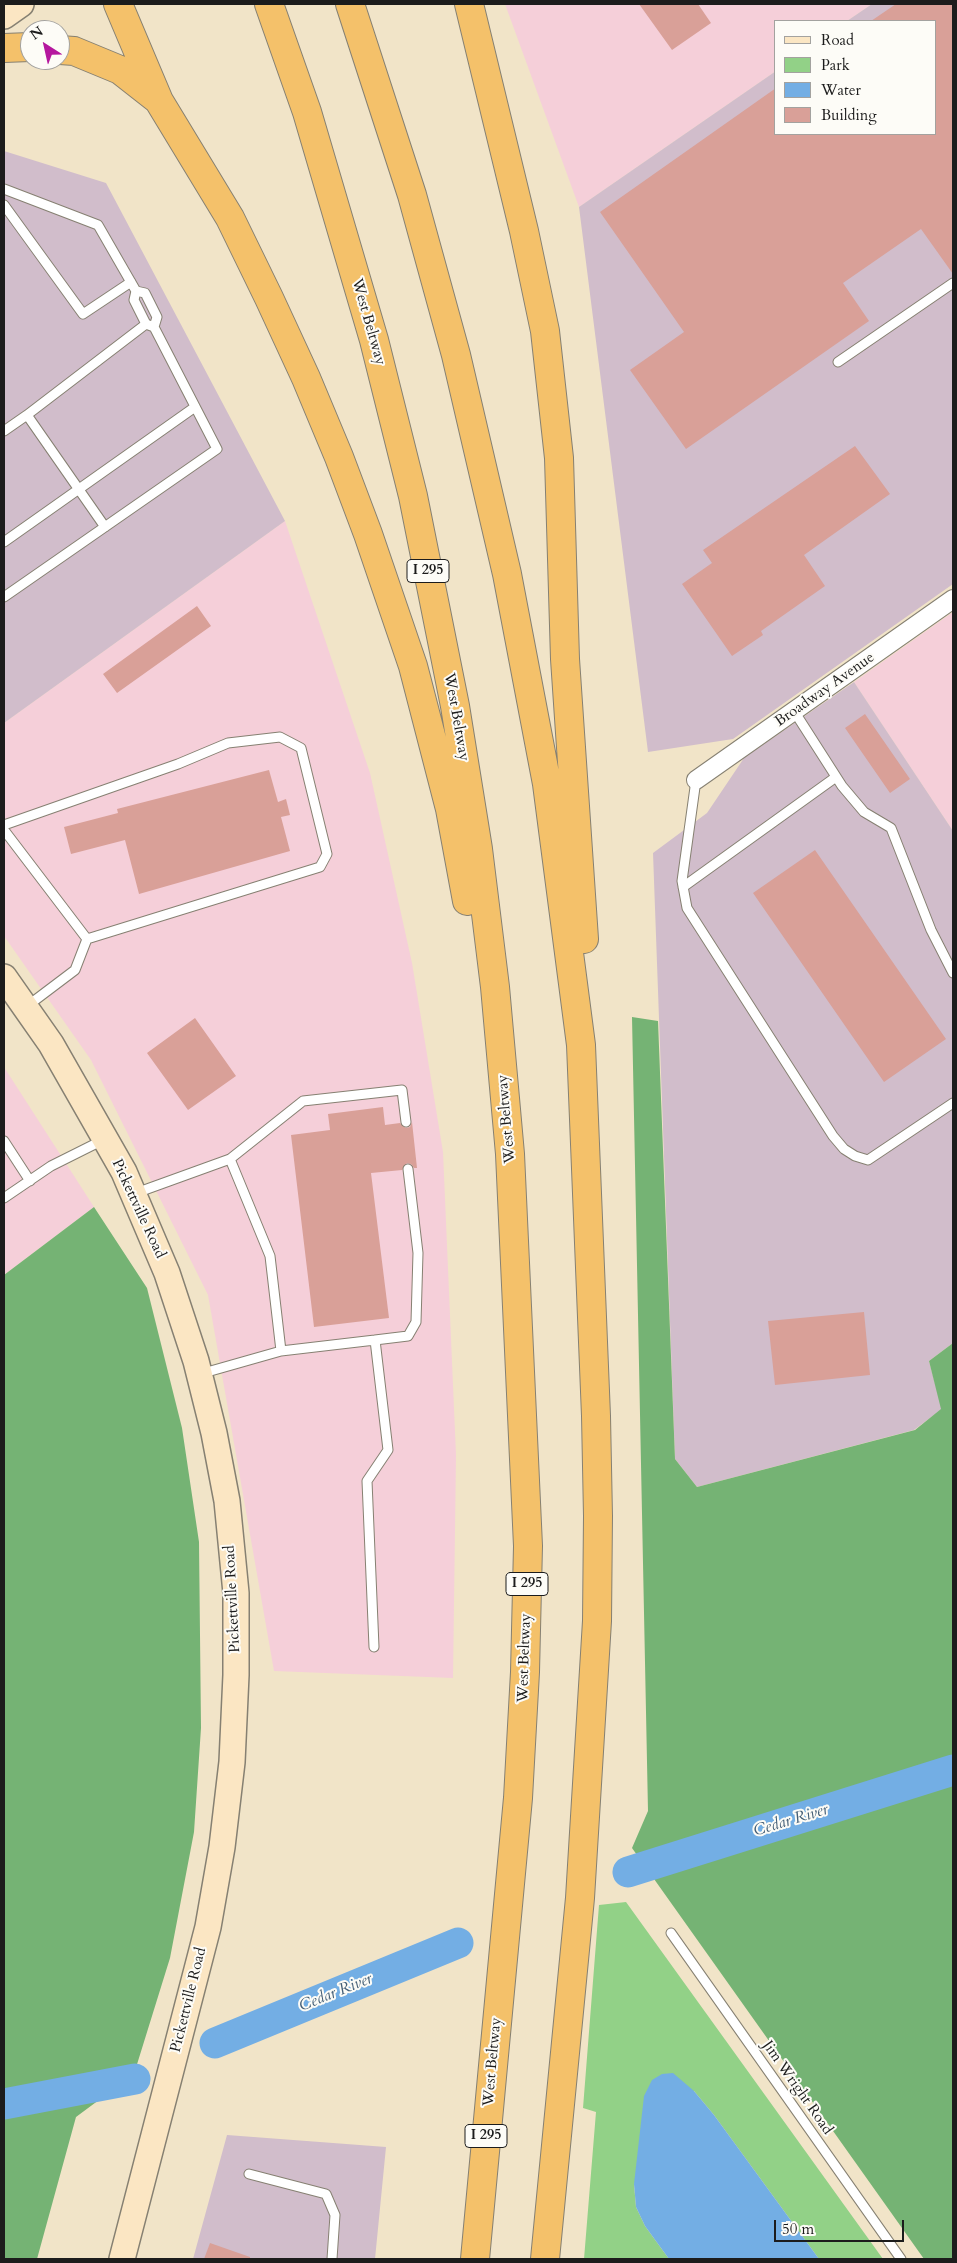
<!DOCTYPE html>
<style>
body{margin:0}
#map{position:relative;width:957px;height:2263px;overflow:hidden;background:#f1e4c8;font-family:Cardo,serif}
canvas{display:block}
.frame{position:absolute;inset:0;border:5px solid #1c1c1c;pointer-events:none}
.legend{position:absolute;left:774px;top:20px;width:162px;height:115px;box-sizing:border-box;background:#fdfcf7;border:1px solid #a3a29f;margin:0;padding:6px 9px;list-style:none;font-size:15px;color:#1c1c1c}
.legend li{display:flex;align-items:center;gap:10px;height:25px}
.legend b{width:25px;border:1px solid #a3a29f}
.north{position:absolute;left:20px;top:20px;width:50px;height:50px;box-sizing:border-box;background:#fdfcf7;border:1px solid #a3a29f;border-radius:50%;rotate:325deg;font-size:14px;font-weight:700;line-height:20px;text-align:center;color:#1c1c1c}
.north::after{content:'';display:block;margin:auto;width:18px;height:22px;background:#b5179e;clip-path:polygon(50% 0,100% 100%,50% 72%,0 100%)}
.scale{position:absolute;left:774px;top:2220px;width:130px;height:22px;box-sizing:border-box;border:2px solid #1c1c1c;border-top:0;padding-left:6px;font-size:15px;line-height:18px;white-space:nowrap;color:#1c1c1c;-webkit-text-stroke:4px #fdfcf7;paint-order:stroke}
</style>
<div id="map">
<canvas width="957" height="2263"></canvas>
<div class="frame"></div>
<ul class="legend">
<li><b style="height:6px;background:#fbe6c3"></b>Road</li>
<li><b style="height:14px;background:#92d187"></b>Park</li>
<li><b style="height:14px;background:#73aee4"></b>Water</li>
<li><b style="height:14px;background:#d9a098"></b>Building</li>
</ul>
<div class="north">N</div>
<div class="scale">50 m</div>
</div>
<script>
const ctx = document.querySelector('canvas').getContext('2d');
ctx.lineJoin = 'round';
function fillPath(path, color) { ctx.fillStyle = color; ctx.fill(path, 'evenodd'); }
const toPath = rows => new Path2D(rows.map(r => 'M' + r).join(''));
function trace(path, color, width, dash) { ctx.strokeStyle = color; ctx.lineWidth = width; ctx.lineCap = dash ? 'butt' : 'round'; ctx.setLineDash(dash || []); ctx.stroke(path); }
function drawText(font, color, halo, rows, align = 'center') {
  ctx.font = font + ' Cardo,serif'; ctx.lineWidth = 4; ctx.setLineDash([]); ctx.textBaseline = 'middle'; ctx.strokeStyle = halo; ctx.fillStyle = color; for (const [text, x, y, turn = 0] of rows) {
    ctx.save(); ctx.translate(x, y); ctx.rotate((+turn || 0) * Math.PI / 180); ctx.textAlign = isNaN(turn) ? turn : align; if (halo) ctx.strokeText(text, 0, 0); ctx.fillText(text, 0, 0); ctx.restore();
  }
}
fillPath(toPath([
 [505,4,872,4,847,21,776,21,776,71,579,207],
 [285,521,370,773,412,963,443,1152,456,1455,453,1678,274,1671,208,1295,91,1060,4,936,4,723],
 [953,612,953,831,854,682],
 [4,1067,94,1207,4,1275]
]), '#f5cfd9');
fillPath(toPath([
 [872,4,953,4,953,584,733,739,648,752,579,207,776,71,776,134,936,134,936,21,847,21],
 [4,151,106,183,285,521,4,723],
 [854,682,953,831,953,1343,929,1361,942,1409,914,1430,697,1487,675,1459,653,853,707,813,744,758],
 [227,2135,386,2147,375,2259,193,2259]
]), '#d1bdcb');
fillPath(toPath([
 [626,1902,883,2259,819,2259,714,2115,694,2091,634,2184,636,2207,645,2226,669,2259,584,2259,596,2112,583,2108,599,1905]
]), '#92d187');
fillPath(toPath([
 [632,1017,658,1021,675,1459,697,1487,915,1430,941,1409,929,1361,953,1343,953,2259,924,2259,632,1848,648,1811],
 [94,1207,147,1288,182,1428,199,1542,201,1728,194,1832,170,1958,134,2074,76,2117,37,2259,4,2259,4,1275]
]), '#75b374');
fillPath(toPath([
 [673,2073,694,2091,714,2115,819,2259,669,2259,645,2226,636,2207,634,2184,644,2096,652,2080,662,2074]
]), '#73aee4');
trace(toPath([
 [628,1872,953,1770],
 [215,2043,458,1943],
 [4,2104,135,2079]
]), '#73aee4', 31);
fillPath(toPath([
 [639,4,698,4,711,23,672,50],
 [896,4,953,4,953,274,921,229,843,283,869,321,686,449,630,370,684,332,600,212,776,88,776,134,936,134,936,21,871,21],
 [855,446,890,494,804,555,825,586,761,631,763,635,732,656,682,584,712,563,703,550],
 [197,606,211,626,117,693,103,674],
 [865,714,910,779,890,793,845,728],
 [269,770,278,802,286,799,290,815,281,817,290,851,139,894,125,840,71,854,64,827,118,813,117,809],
 [815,850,946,1039,884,1082,753,893],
 [195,1018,236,1076,188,1110,147,1053],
 [383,1107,385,1125,400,1123,406,1128,410,1127,412,1122,417,1168,414,1168,411,1164,407,1163,402,1170,371,1173,389,1318,314,1327,291,1135,330,1130,328,1114],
 [864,1312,870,1375,775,1385,768,1321],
 [210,2243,250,2257,250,2259,204,2259]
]), '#d9a098');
const lane = toPath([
 [4,189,98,225,136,291,145,293,157,317,154,327,146,324,134,300,136,291],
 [4,205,83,314,131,282],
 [838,362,953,283],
 [27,415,146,324],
 [4,431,27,415,105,527],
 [4,542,195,407],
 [4,597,217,449,154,327],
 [794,711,842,786,864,812,891,828,931,930,953,973],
 [696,780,682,881,687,908,833,1136,844,1149,855,1156,868,1160,953,1103],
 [4,825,178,764,228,743,280,737,301,748,327,854,320,867,87,939,75,970,26,1007],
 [4,830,87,939],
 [683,887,836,777],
 [4,1141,30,1181],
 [230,1159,303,1101,402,1090,406,1122],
 [136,1193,230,1159,270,1256,281,1351,200,1374],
 [4,1198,51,1166,105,1139],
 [375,1340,408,1336,416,1322,418,1253,408,1169],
 [281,1351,375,1340,388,1450,367,1481,374,1647],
 [671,1933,901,2259],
 [249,2174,326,2194,335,2215,332,2259]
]);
const street = toPath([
 [696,780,953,599]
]);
const secondary = toPath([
 [4,16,21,4],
 [4,977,51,1044,124,1172,167,1273,196,1361,214,1433,227,1501,236,1593,236,1675,232,1762,222,1847,208,1927,122,2259]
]);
const highway = toPath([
 [118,4,159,101,230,218,269,298,306,378,339,457,368,534,413,666,450,809,467,901],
 [269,4,307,112,374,340,413,496,455,706,478,849,495,987,510,1154,528,1546,525,1672,518,1798,475,2259],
 [350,4,412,195,456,355,507,574,547,784,581,1045,596,1416,598,1516,597,1621,580,1898,545,2259],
 [469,4,524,231,545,331,559,458,565,659,584,939],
 [4,48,30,47],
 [60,50,74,51,120,70,157,99]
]);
trace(lane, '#868072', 11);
trace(street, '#868072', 20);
trace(secondary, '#868072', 28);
trace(highway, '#868072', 30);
trace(lane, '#fff', 9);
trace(street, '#fff', 18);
trace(secondary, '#fbe6c3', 25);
trace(highway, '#f4c16a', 28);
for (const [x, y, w] of [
 [428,571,42],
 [527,1584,42],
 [486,2136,42]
]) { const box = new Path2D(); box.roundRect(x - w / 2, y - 11.5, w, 23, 4); ctx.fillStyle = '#fdfcf7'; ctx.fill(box); trace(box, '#1c1c1c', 1); }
drawText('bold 14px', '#1c1c1c', null, [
 ["I 295",428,571],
 ["I 295",527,1584],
 ["I 295",486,2136]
]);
drawText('15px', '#1c1c1c', '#fdfcf7', [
 ["West Beltway",368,322,74],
 ["Broadway Avenue",825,690,-35],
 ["West Beltway",456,717,80],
 ["West Beltway",507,1119,-95],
 ["Pickettville Road",138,1209,65],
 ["Pickettville Road",233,1599,-93],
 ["West Beltway",525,1658,-88],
 ["Pickettville Road",189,2000,-76],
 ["West Beltway",493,2062,-85],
 ["Jim Wright Road",797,2088,55]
]);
drawText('italic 16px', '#435e76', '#fdfcf7', [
 ["Cedar River",791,1821,-17],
 ["Cedar River",336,1993,-22]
]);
</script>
